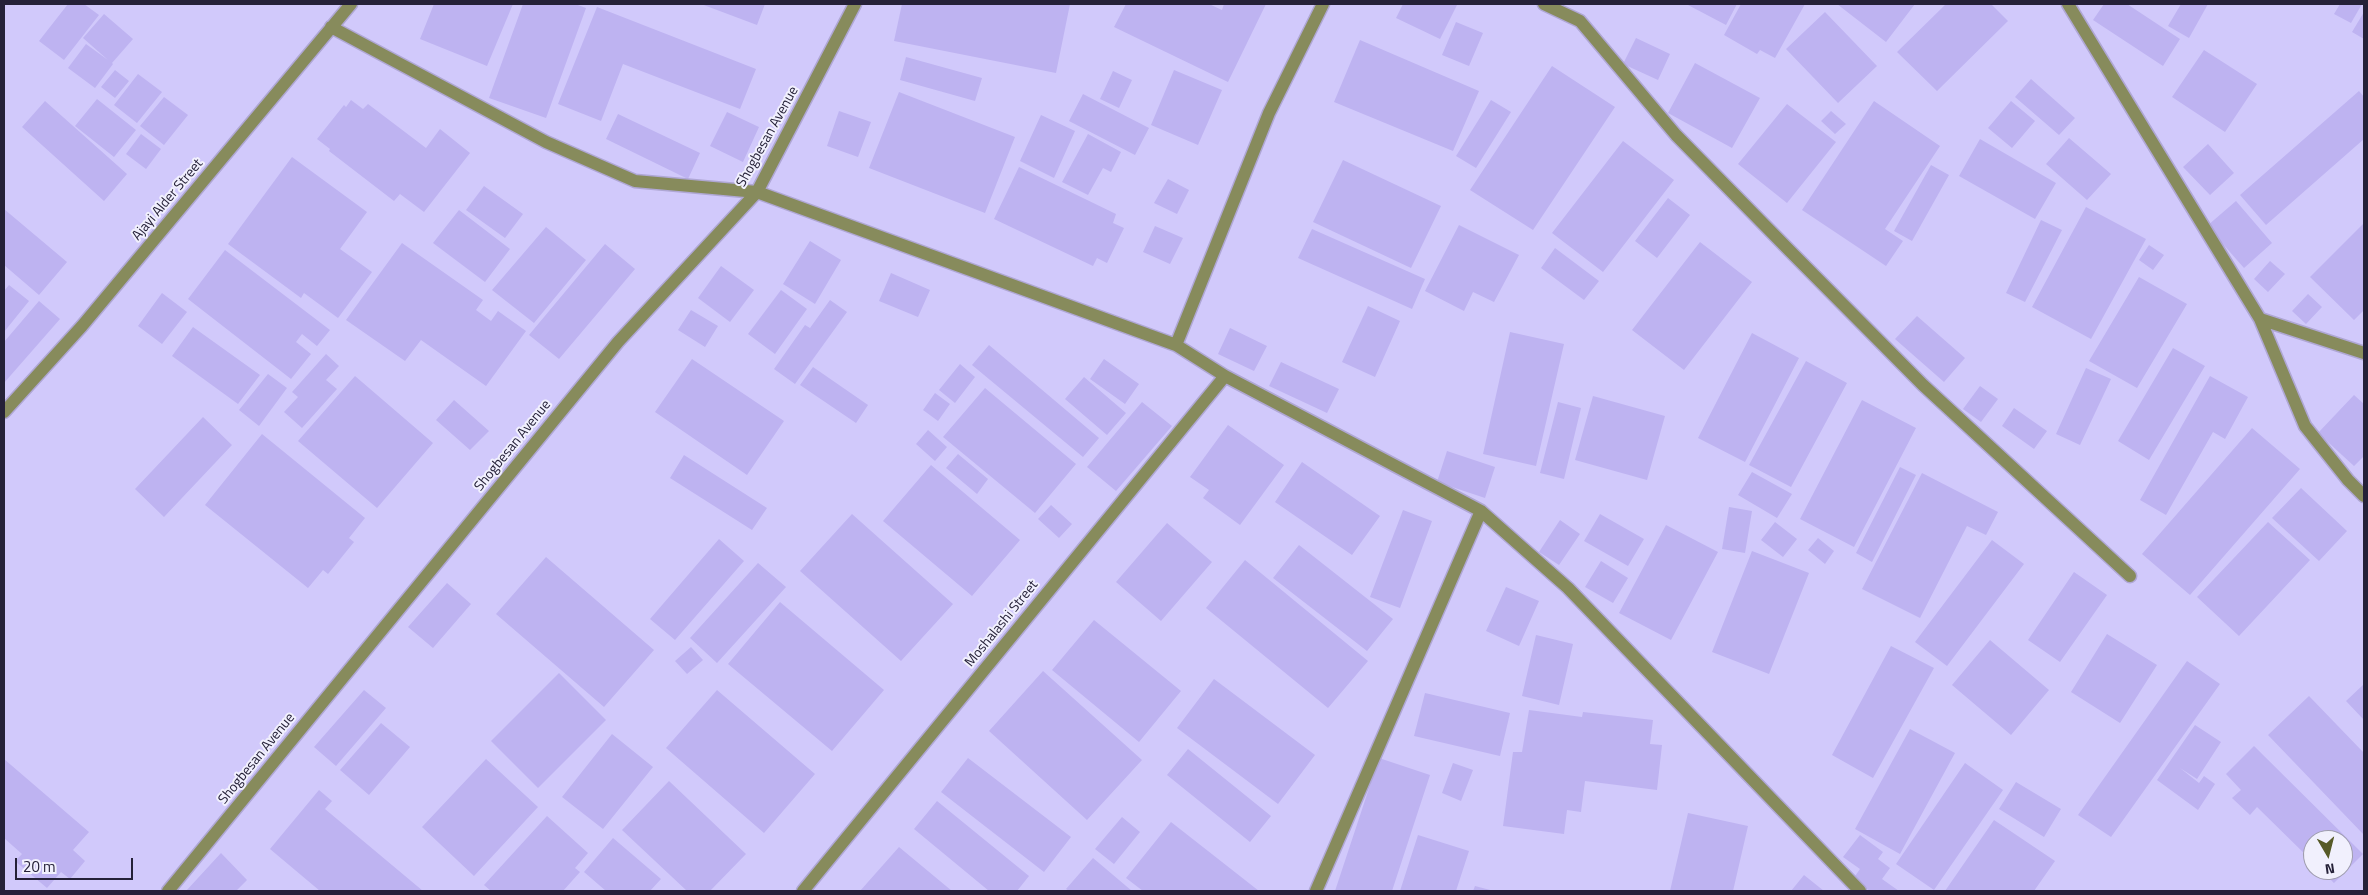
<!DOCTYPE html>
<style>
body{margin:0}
#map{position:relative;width:2368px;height:895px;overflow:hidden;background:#d1c9fb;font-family:"Titillium Web",sans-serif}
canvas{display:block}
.frame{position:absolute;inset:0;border:5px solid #252138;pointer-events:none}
.north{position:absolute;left:2303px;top:830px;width:50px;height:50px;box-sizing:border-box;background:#f1f0fd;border:1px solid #9f9dae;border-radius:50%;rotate:172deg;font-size:14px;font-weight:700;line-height:20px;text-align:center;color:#252138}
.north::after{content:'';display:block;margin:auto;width:18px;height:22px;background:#575a28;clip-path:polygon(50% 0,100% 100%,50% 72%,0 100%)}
.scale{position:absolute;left:15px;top:858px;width:118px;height:22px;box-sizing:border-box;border:2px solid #252138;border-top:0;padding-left:6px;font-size:15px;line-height:18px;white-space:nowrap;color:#252138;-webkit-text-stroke:4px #f1f0fd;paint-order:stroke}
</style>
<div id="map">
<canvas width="2368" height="895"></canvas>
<div class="frame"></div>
<div class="north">N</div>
<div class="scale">20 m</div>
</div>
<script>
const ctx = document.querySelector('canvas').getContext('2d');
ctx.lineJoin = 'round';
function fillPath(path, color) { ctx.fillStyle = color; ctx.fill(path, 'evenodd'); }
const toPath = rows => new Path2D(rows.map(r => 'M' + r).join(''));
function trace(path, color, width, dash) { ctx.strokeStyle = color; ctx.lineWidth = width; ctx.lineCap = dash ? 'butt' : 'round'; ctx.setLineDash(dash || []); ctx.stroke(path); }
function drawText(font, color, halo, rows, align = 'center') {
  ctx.font = font + ' "Titillium Web",sans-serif'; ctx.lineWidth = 4; ctx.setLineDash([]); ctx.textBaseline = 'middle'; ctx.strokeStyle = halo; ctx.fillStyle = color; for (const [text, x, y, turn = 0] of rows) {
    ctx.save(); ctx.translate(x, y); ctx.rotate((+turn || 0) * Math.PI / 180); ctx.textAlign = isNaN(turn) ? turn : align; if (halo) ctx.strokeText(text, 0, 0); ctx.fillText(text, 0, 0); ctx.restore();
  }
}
fillPath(toPath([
 [68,4,84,4,99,15,64,60,39,41],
 [434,4,513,4,487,66,420,39],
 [523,4,575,4,586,8,546,118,489,98],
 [701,4,765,4,757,25],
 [902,4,1070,4,1056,73,894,41],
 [1126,4,1209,4,1222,10,1224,4,1266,4,1228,82,1114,27],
 [1403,4,1455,4,1457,5,1440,39,1396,18],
 [1689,4,1737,4,1726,25,1688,5],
 [1741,4,1805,4,1775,58,1760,50,1757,54,1724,35],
 [1837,4,1915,4,1886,42],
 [1946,4,1991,4,2008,21,1937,91,1897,52],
 [2104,4,2127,4,2180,39,2163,66,2093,20],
 [2181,4,2208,4,2189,38,2168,26],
 [2340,4,2362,4,2351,23,2334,14],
 [597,7,756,69,740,109,623,64,601,121,558,104],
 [1825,12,1877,66,1838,103,1786,49],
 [2364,12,2364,39,2352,32],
 [104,14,133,39,112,63,113,64,95,88,68,68,86,44,108,60,83,38],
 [1456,22,1483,33,1469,66,1442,55],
 [1636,38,1670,54,1658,80,1623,64],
 [1360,40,1479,91,1453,151,1334,102],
 [2204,50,2257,84,2225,132,2172,97],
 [906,57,982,78,975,101,900,80],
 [1695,63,1760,98,1732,148,1668,113],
 [1552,66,1615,107,1533,230,1470,190],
 [115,70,129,81,115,98,101,87],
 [1174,70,1222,90,1198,145,1151,125],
 [1113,71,1132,80,1119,108,1100,99],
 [138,74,162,92,137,123,114,105],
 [2031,79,2075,118,2059,135,2015,97],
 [2359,91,2364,97,2364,139,2266,225,2240,195],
 [899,92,1015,137,985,213,869,168],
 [1083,94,1149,128,1135,155,1069,121],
 [164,97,188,115,164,145,140,126],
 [97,99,136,130,114,157,75,126],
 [351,100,363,109,368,104,426,148,440,129,470,153,424,212,400,194,394,201,329,151,330,149,317,139,344,105,346,107],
 [1491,100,1511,112,1476,168,1456,156],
 [45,101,127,174,104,201,22,127],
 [1874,101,1940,146,1885,229,1903,241,1886,266,1802,210],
 [2011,101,2035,121,2012,148,1988,128],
 [1787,104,1836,142,1787,203,1738,164],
 [839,111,871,122,858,157,827,146],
 [1831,111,1846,124,1835,134,1821,121],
 [727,112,759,127,743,162,710,146],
 [618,114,700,153,688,179,606,139],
 [1041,115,1075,131,1054,178,1020,161],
 [141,134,161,149,146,169,126,154],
 [1088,134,1121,152,1111,172,1103,168,1088,195,1062,182],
 [2069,138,2111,174,2087,200,2046,164],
 [1980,139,2056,183,2035,219,1959,176],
 [1623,141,1674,180,1603,272,1552,233],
 [2208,144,2234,173,2210,195,2183,167],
 [292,157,367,212,340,249,372,272,338,318,304,293,301,298,228,244],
 [1343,160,1441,206,1411,268,1313,222],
 [1931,165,1949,175,1912,241,1894,231],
 [1019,167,1116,214,1113,223,1124,228,1107,263,1097,258,1093,266,994,219],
 [1168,179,1189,190,1177,214,1154,203],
 [484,186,523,214,505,238,466,210],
 [1668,198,1690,215,1657,258,1635,241],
 [2236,201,2272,243,2244,268,2207,226],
 [2086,207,2146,239,2091,339,2032,307],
 [4,209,67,262,39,295,4,265],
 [459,210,510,249,485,282,433,243],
 [2041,220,2062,230,2025,302,2006,293],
 [2364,223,2364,310,2354,320,2310,277],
 [1459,225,1519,255,1494,302,1473,292,1464,311,1425,291],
 [1155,226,1183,238,1170,264,1143,252],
 [546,227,586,260,534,323,492,290],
 [1312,229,1425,279,1412,309,1298,258],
 [810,241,841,260,815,304,783,284],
 [1700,242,1752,282,1684,370,1632,330],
 [402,243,483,300,476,310,491,321,498,311,526,331,486,386,421,340,405,361,346,320],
 [605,244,635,269,559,359,529,335],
 [2149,245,2164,255,2153,270,2139,260],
 [1555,248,1599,281,1584,300,1541,268],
 [225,250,330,330,317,346,302,334,296,342,311,354,291,379,188,299],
 [2270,261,2285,274,2268,292,2254,279],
 [721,266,754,290,730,322,698,298],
 [891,273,930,290,918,317,879,301],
 [2139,277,2187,304,2137,388,2089,361],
 [9,285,29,301,4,332,4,291],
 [781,290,807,309,775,354,748,334],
 [162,293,187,312,162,344,138,326],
 [2308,294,2322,307,2306,324,2292,311],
 [830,300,847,312,795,384,774,369,805,325,810,328],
 [39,301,60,319,4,383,4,342],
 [1368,306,1400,321,1375,377,1342,362],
 [691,310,718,326,705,347,678,330],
 [1917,316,1965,358,1944,382,1895,339],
 [193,327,260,375,238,404,172,356],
 [1230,328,1267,346,1254,371,1218,354],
 [1510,332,1564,344,1536,466,1483,454],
 [1752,333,1799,358,1745,462,1698,438],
 [989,345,1099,438,1083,457,972,365],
 [2173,348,2205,366,2149,460,2118,441],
 [326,354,339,366,326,380,337,389,302,428,284,412,298,397,292,392],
 [692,359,784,421,747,475,655,412],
 [1104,359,1139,384,1125,404,1090,379],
 [1806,361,1847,383,1791,487,1749,465],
 [1281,362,1339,389,1327,413,1269,386],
 [960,364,975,377,955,403,939,390],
 [813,367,868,405,856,423,800,385],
 [2086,368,2111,379,2080,445,2056,434],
 [268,374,287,388,259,426,239,410],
 [355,376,433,443,377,508,298,441],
 [2210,376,2248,397,2225,439,2213,432,2166,515,2140,500],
 [1084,377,1126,413,1107,435,1065,399],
 [1980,386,1998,399,1981,422,1963,409],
 [985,388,1076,464,1035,513,943,437],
 [935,393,950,404,938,421,923,410],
 [2354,395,2364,404,2364,456,2354,466,2318,433],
 [1593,396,1665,416,1647,480,1575,460],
 [454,400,489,431,470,450,436,420],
 [1862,400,1916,428,1854,547,1800,519],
 [1142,402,1172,426,1116,491,1087,467],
 [1558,402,1581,408,1564,479,1540,473],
 [2014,408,2047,431,2034,449,2002,426],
 [203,417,232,445,164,517,135,489],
 [1228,425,1284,465,1240,525,1203,498,1209,490,1190,477],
 [2252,428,2300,469,2190,595,2142,554],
 [928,430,947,447,935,461,916,444],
 [262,434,365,518,349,538,354,542,328,574,323,570,308,588,205,505],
 [1447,451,1495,467,1485,498,1437,482],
 [958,454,988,479,977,494,946,468],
 [684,455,767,508,752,530,670,478],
 [1302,462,1380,516,1352,555,1275,502],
 [931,465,1020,540,972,596,883,521],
 [1900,467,1916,475,1872,562,1856,553],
 [1752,472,1792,494,1777,518,1738,495],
 [1922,473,1998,512,1986,535,1967,526,1920,618,1862,589],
 [2301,488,2347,531,2319,561,2272,518],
 [1051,505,1072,524,1059,538,1038,519],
 [1729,507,1752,511,1745,553,1722,549],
 [1403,510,1432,521,1400,608,1370,597],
 [852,514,953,604,901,661,800,571],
 [1600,514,1644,539,1628,566,1584,541],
 [1560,520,1580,534,1559,565,1539,552],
 [1775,522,1797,539,1783,557,1761,540],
 [2268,522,2310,560,2239,636,2197,597],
 [1167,523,1212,562,1161,621,1116,582],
 [1666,525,1718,552,1671,640,1619,613],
 [1818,538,1834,551,1825,564,1808,550],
 [719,539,744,561,675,640,650,619],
 [1992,540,2024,564,1947,666,1915,642],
 [1299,545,1393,619,1367,651,1273,578],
 [1752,551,1809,573,1769,674,1712,652],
 [546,557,654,650,604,707,496,614],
 [1245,560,1368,661,1328,708,1206,608],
 [1601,561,1628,578,1613,603,1585,587],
 [758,563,786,587,717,663,690,638],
 [2074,572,2107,595,2060,662,2028,640],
 [447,583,471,604,433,648,408,627],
 [1506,587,1539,601,1519,646,1486,631],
 [780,602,884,690,832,751,728,664],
 [1094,620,1181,691,1139,742,1052,670],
 [2107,634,2157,665,2120,723,2071,692],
 [1536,635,1573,644,1559,705,1522,696],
 [1990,640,2049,690,2011,735,1952,685],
 [1891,646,1934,668,1873,778,1832,755],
 [691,647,703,660,687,674,675,661],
 [2187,661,2220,684,2111,837,2078,815],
 [1043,671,1142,760,1087,820,989,731],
 [559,673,606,720,538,788,491,741],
 [1214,679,1315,755,1278,804,1177,728],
 [2364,684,2364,720,2346,701],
 [364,690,386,708,336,766,314,747],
 [717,690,815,774,764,833,666,748],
 [1425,693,1510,713,1500,756,1414,736],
 [2309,696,2364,753,2364,835,2268,735],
 [1529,710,1582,717,1583,712,1653,720,1650,744,1662,745,1657,790,1585,781,1581,812,1567,810,1564,834,1503,826,1513,752,1522,752],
 [381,723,410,747,369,795,340,770],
 [2195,725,2221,742,2197,779,2180,768,2199,783,2204,776,2215,784,2198,810,2157,780],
 [1910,729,1955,753,1900,854,1855,829],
 [612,734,653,767,603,829,562,797],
 [2254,746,2363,854,2334,883,2321,870,2343,870,2343,840,2313,840,2313,862,2257,807,2250,815,2232,798,2241,790,2226,774],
 [1188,749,1271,816,1250,842,1167,775],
 [968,758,1071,837,1044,872,941,792],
 [1379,758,1430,775,1392,891,1335,891],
 [4,759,89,832,73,850,85,861,70,879,61,872,47,888,15,861,22,854,4,838],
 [486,759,538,807,474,876,422,827],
 [1453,763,1473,770,1461,801,1442,793],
 [1965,763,2003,790,1934,890,1896,864],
 [669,781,746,854,710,891,687,891,622,830],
 [2016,782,2061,809,2044,837,1999,809],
 [319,790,332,801,325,809,423,891,320,891,270,849],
 [937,801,1029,876,1017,891,989,891,914,829],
 [1688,813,1748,826,1733,891,1670,891],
 [547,816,588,853,575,868,580,872,563,891,491,891,484,885],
 [1122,817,1140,832,1114,864,1095,849],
 [1994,820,2055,861,2034,891,1945,891],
 [1171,822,1259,891,1143,891,1126,878],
 [1418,835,1469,851,1456,891,1400,891],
 [1860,835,1883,852,1878,859,1890,868,1882,879,1899,891,1870,891,1853,879,1860,869,1843,857],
 [613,838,661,879,650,891,606,891,584,872],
 [899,847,952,891,860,891],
 [221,853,247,880,236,891,186,891],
 [1093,858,1132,891,1069,891,1066,889],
 [1804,875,1824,891,1791,891],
 [1475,886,1494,891,1473,891]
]), '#beb3f1');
const street = toPath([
 [1544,4,1580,21,1676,135,1789,250,1923,385,2130,576],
 [2068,4,2260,319,2305,426,2348,480,2364,496],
 [331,27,546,142,635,181,757,192,1176,345,1225,376,1481,511,1568,588,1860,891],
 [2260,319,2364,353],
 [1176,345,1269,113,1323,4],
 [4,412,82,326,351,4],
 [168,891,618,342,757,192,855,4],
 [803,891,1225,376],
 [1316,891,1481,511]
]);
trace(street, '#afa7d4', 15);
trace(street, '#878b5c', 12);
drawText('14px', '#252138', '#f1f0fd', [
 ["Shogbesan Avenue",768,137,-61],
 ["Ajayi Alder Street",168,200,-50],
 ["Shogbesan Avenue",513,446,-51],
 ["Moshalashi Street",1002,624,-51],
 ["Shogbesan Avenue",257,759,-51]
]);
</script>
